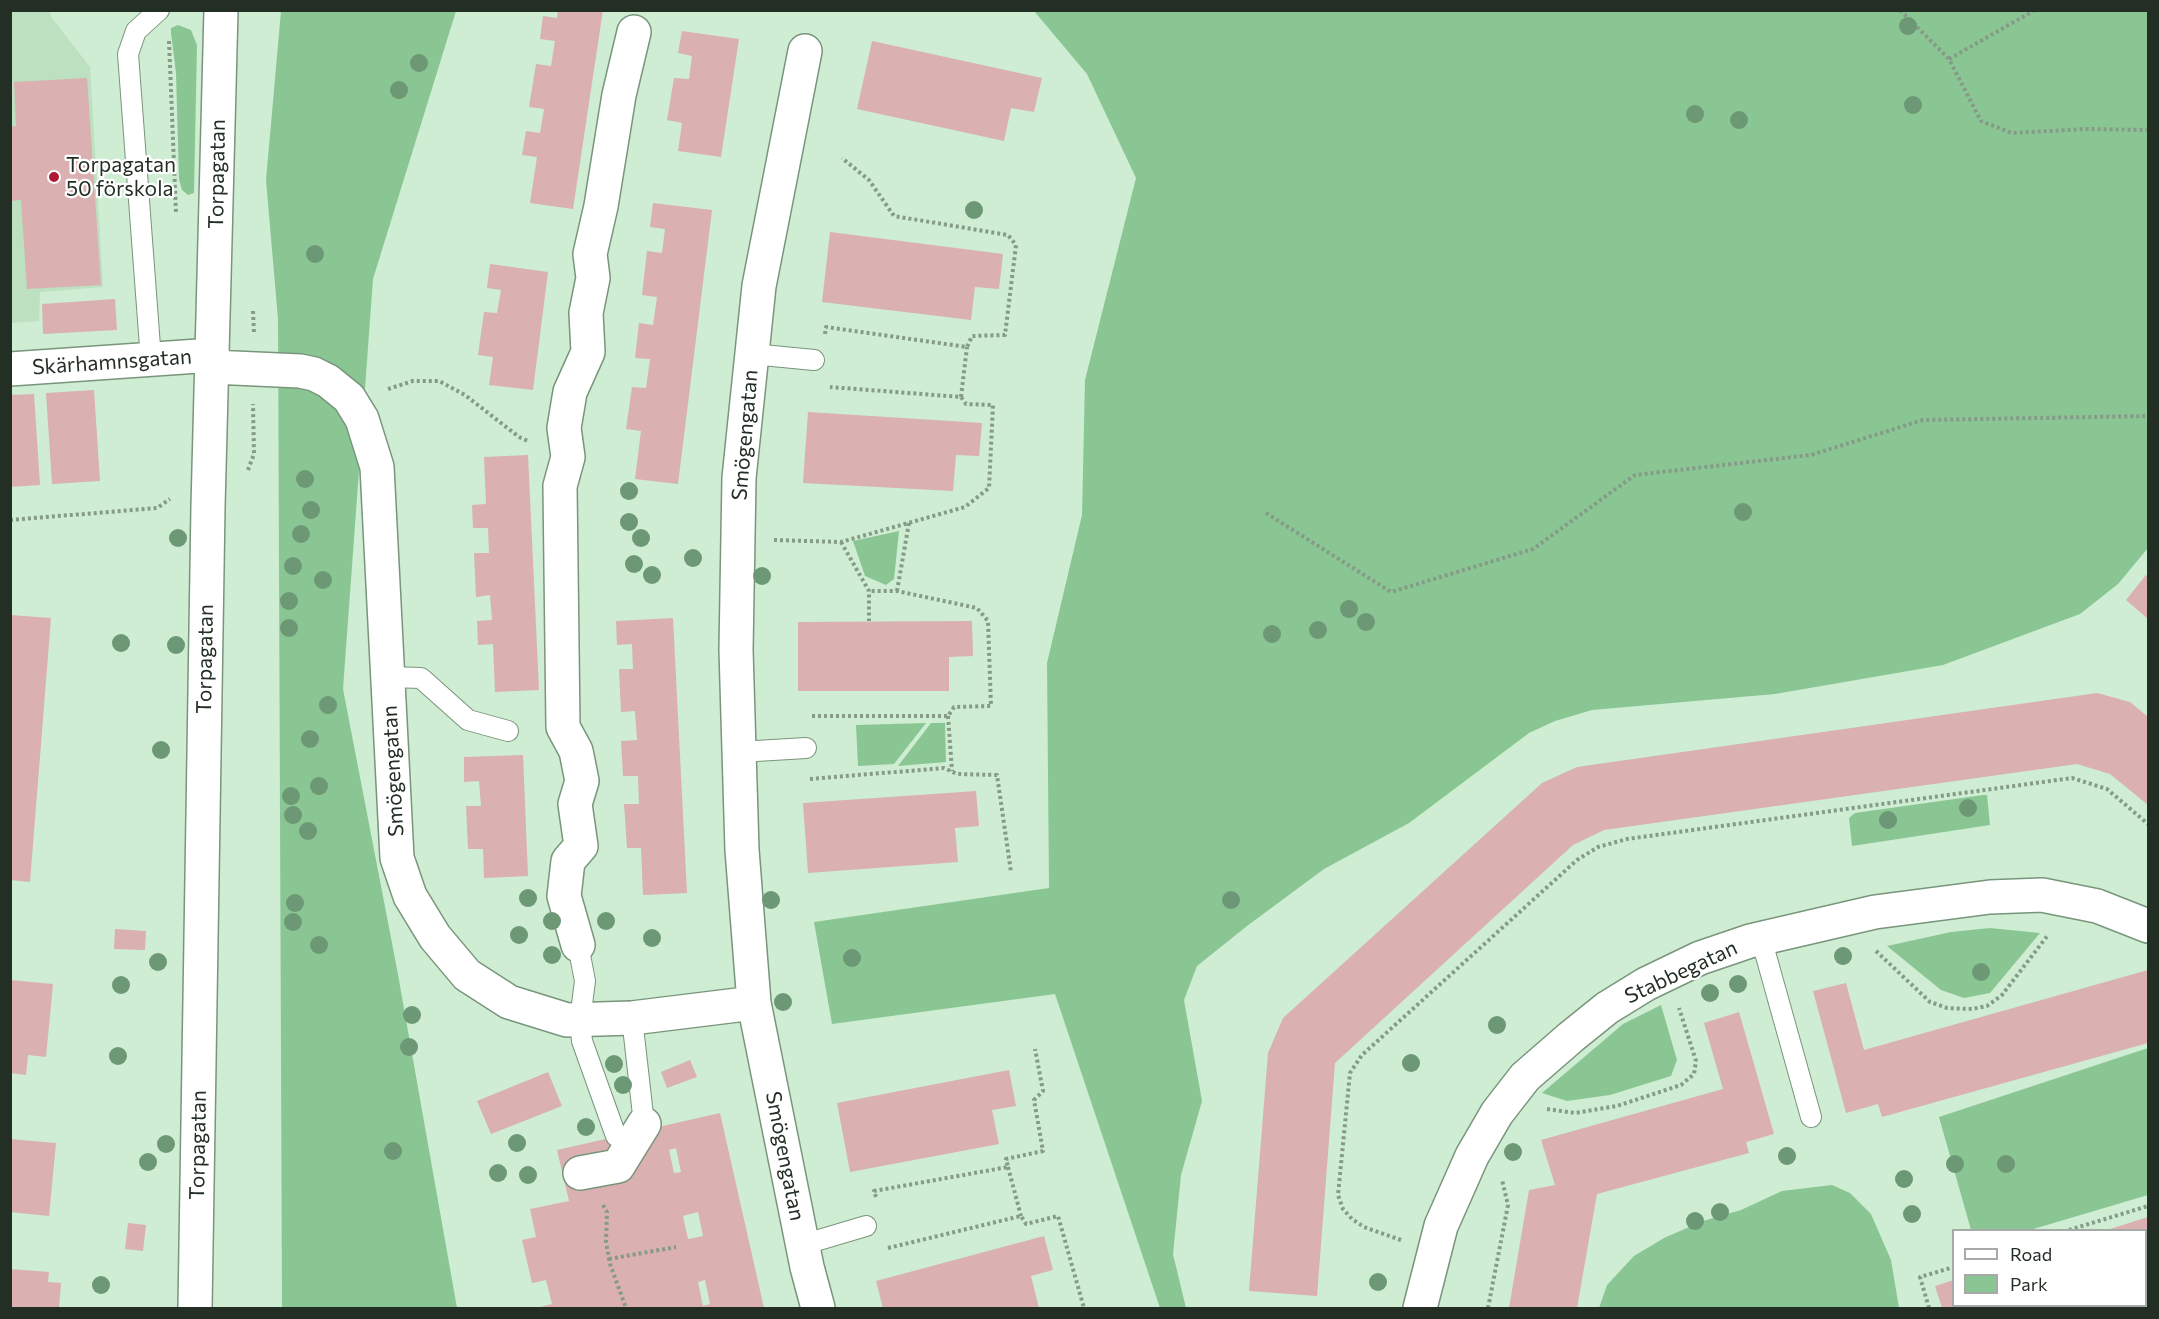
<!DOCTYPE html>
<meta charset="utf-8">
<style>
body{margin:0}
#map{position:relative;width:2159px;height:1319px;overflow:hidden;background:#ceedd2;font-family:Commissioner,sans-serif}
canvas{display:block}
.frame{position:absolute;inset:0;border:12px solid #232e24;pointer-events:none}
.legend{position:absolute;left:1952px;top:1229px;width:195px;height:78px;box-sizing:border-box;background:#fff;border:2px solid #a7aba7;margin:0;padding:8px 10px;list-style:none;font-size:18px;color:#232e24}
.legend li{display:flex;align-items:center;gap:12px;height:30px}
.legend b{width:30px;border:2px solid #a7aba7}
</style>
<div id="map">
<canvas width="2159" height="1319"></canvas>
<div class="frame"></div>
<ul class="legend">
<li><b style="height:8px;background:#fff"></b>Road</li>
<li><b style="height:16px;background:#8ac693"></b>Park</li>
</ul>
</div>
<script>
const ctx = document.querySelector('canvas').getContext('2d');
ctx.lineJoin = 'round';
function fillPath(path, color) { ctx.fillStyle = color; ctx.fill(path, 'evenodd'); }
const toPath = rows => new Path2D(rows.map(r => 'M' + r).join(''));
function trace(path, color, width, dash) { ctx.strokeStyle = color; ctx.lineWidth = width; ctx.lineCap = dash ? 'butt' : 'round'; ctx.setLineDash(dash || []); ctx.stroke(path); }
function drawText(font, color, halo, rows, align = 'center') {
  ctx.font = font + ' Commissioner,sans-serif'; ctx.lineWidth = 4.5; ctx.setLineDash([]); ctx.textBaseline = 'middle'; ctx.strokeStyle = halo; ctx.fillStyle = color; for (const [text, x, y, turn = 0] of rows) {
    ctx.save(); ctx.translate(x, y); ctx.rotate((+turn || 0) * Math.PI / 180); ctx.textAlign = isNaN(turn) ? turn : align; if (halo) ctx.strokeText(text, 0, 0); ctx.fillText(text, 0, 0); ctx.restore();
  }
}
fillPath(toPath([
 [11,11,49,11,52,18,90,67,103,287,40,292,39,321,11,323]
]), '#bce0c0');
fillPath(toPath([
 [281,11,456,11,373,279,343,689,397,969,457,1308,282,1308,278,319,266,180],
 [1034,11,2148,11,2148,548,2118,584,2080,614,1943,665,1775,694,1592,710,1555,721,1529,733,1409,823,1324,869,1247,926,1197,966,1184,1000,1202,1101,1181,1175,1173,1254,1186,1308,1160,1308,1055,994,832,1024,814,922,1049,888,1047,663,1082,515,1085,380,1136,178,1087,74],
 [178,25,191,30,197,45,194,193,188,195,182,190,179,179,176,73,171,33,171,28],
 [899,531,894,579,886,585,865,576,853,541],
 [926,723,894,764,858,766,856,725],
 [931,723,945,723,946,762,898,766],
 [1983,795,1987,795,1990,825,1852,846,1849,818,1855,813],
 [1990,928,2040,933,1990,993,1964,998,1941,990,1887,946,1951,932],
 [1661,1005,1677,1060,1671,1076,1610,1095,1567,1101,1542,1093,1623,1024],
 [2148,1048,2148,1195,2030,1230,1971,1230,1939,1117],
 [1832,1185,1850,1193,1871,1214,1891,1260,1899,1308,1599,1308,1607,1285,1634,1256,1664,1238,1703,1221,1741,1210,1782,1191]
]), '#8ac693');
fillPath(toPath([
 [558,10,603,10,573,209,530,203,537,157,522,155,526,131,540,133,544,109,529,107,536,64,551,66,555,41,540,39,543,16,557,18],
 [682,31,739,39,721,157,678,151,682,123,667,120,674,78,689,79,692,56,678,53],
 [872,41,1042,78,1034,112,1011,108,1004,141,857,109],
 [87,78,101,285,27,289,21,200,10,201,10,127,16,126,14,82],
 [653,203,712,210,678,484,635,479,641,431,626,429,632,387,646,388,650,359,635,358,639,323,653,325,657,297,642,295,647,251,662,253,665,229,650,227],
 [830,232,1003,254,999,289,975,287,971,320,822,302],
 [490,264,548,272,533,390,489,385,493,357,478,355,484,312,497,313,501,290,487,288],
 [115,299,117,330,43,334,42,304],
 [94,390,100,481,52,484,46,393],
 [34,394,40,485,10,487,10,395],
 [808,412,982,423,979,456,956,455,953,491,803,483],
 [528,455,539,690,495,692,493,644,478,645,477,621,492,620,490,595,476,597,474,553,489,553,488,528,473,528,472,505,486,504,484,457],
 [2146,575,2148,577,2148,619,2126,600],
 [10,615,51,618,30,882,10,880],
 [673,618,687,893,643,895,641,848,627,848,624,804,639,804,638,776,623,776,621,741,637,740,635,711,621,712,619,669,633,669,632,644,617,645,616,621],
 [972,621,973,656,949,657,949,691,798,691,798,622],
 [2097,693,2130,702,2148,717,2148,805,2110,774,2077,764,1604,830,1573,845,1335,1063,1317,1296,1249,1291,1268,1053,1283,1018,1542,783,1577,767],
 [523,755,528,876,484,878,483,849,468,849,466,806,481,806,479,781,464,782,464,757],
 [976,791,979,826,955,828,958,862,808,873,803,803],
 [115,929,146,931,145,950,114,949],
 [2148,970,2148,1043,1882,1117,1878,1104,1846,1113,1813,991,1846,983,1864,1050],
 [10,980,53,984,46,1057,28,1055,26,1075,10,1073],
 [1739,1012,1774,1134,1746,1142,1749,1153,1597,1194,1577,1308,1509,1308,1529,1190,1555,1185,1541,1140,1723,1089,1704,1023],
 [690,1060,697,1077,667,1088,661,1072],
 [1009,1070,1016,1106,992,1110,999,1144,850,1172,837,1103],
 [548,1072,562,1106,491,1134,477,1101],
 [720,1113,764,1308,536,1308,552,1304,546,1280,532,1283,522,1240,536,1237,530,1209,569,1201,557,1150],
 [676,1148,681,1172,674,1173,669,1150],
 [698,1212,703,1236,688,1239,683,1216],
 [705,1280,710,1304,703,1306,698,1282],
 [10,1139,56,1143,49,1216,10,1212],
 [2148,1217,2148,1288,2146,1289,2146,1230,2107,1230],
 [128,1223,146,1225,143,1251,125,1249],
 [1044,1236,1053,1270,1031,1276,1039,1308,883,1308,876,1281],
 [10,1269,49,1272,48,1282,61,1283,59,1308,10,1308],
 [1954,1280,1954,1306,2094,1306,2086,1308,1942,1308,1935,1286]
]), '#dab0b0');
const lane = toPath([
 [752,354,814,360],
 [151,360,128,54,136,31,159,10],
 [389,677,421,678,468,720,508,731],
 [739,752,806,748],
 [1761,938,1811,1117],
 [578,945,585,981,580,1020,582,1041,616,1136],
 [632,1018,644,1124],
 [802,1245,866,1226]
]);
const street = toPath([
 [805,51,759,286,739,478,736,650,742,850,754,1003,807,1267,818,1308],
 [212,367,300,371,314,374,328,381,349,398,362,419,377,467,397,858,410,896,435,937,467,975,509,1002,567,1020,632,1018,754,1003],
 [10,369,213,355],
 [578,945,564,896,568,861,581,846,575,804,582,781,576,751,563,727,560,486,568,457,564,428,570,392,588,352,586,313,593,278,590,254,601,206,619,95,634,32],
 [580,1173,618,1166,644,1124],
 [195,1308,208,507,221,10],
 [1420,1308,1441,1226,1472,1156,1497,1113,1525,1077,1571,1037,1607,1008,1646,984,1700,958,1750,941,1875,912,1990,897,2042,895,2097,906,2148,926]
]);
trace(lane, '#79957c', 22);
trace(street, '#79957c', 36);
trace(toPath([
 [1900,10,1949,59,1981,121,2012,133,2086,129,2148,130],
 [169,41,176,213],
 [1949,59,2035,10],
 [253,311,254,333],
 [825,334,826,327,967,347,972,336,1005,335,1016,245,1008,235,894,216,869,180,842,158],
 [388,389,413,381,439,381,465,395,519,437,528,441],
 [961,397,967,347],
 [248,470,254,454,253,404],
 [1266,513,1391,592,1533,549,1635,475,1811,455,1923,420,2148,416],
 [10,520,157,508,170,499],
 [774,540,841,542,965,507,989,488,993,405,966,404,961,397,830,387],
 [841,542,869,591,869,621],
 [897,591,909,523],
 [812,716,948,716,954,707,991,706,988,621,977,608,897,591,869,591],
 [948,716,952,771],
 [810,779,944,768,957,774,997,775,1011,872],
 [1876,951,1930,1002,1947,1008,1972,1009,1987,1006,2002,995,2048,935],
 [1547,1109,1575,1113,1617,1106,1681,1085,1694,1074,1696,1061,1679,1008],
 [1008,1167,1021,1216],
 [876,1197,874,1191,1008,1167,1006,1159,1043,1151,1034,1100,1043,1091,1035,1049],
 [603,1205,607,1212,606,1242,610,1264,626,1308],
 [2069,1230,2148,1206],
 [1401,1240,1364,1227,1352,1219,1343,1209,1338,1195,1350,1073,1362,1055,1577,860,1598,847,1627,839,2072,778,2107,789,2148,824],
 [888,1248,1021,1216,1026,1224,1058,1216,1084,1308],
 [609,1259,676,1247],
 [1488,1308,1508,1205,1502,1180],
 [1929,1308,1920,1277,1954,1267]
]), '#859b88', 4, [3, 3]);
trace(lane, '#fff', 20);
trace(street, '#fff', 33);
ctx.fillStyle = '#6c9875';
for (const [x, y] of [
 [1908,26],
 [419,63],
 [399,90],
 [1913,105],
 [1695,114],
 [1739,120],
 [974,210],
 [315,254],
 [305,479],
 [629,491],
 [311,510],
 [1743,512],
 [629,522],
 [301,534],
 [178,538],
 [641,538],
 [693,558],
 [634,564],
 [293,566],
 [652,575],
 [762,576],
 [323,580],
 [289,601],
 [1349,609],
 [1366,622],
 [289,628],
 [1318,630],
 [1272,634],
 [121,643],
 [176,645],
 [328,705],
 [310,739],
 [161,750],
 [319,786],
 [291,796],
 [1968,808],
 [293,815],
 [1888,820],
 [308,831],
 [528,898],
 [771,900],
 [1231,900],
 [295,903],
 [552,921],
 [606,921],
 [293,922],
 [519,935],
 [652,938],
 [319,945],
 [552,955],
 [1843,956],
 [852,958],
 [158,962],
 [1981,972],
 [1738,984],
 [121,985],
 [1710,993],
 [783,1002],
 [412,1015],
 [1497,1025],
 [409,1047],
 [118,1056],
 [1411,1063],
 [614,1064],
 [623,1085],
 [586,1127],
 [517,1143],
 [166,1144],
 [393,1151],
 [1513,1152],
 [1787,1156],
 [148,1162],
 [1955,1164],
 [2006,1164],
 [498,1173],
 [528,1175],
 [1904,1179],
 [1720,1212],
 [1912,1214],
 [1695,1221],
 [1378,1282],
 [101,1285]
]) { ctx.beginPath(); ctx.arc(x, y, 9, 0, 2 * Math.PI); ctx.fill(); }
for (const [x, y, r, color] of [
 [54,177,6,"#ae1a35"]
]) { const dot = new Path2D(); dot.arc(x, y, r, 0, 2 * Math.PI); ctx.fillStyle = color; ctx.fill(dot); trace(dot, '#fff', 2); }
drawText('21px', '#232e24', '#fff', [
 ["Torpagatan",66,165],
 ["50 förskola",66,189]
], 'left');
drawText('21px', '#232e24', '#fff', [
 ["Torpagatan",217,174,-89],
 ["Skärhamnsgatan",112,362,-4],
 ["Smögengatan",745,435,-85],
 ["Torpagatan",205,659,-89],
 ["Smögengatan",393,771,-93],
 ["Stabbegatan",1681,972,-25],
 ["Torpagatan",198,1145,-89],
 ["Smögengatan",785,1156,79]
]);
</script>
